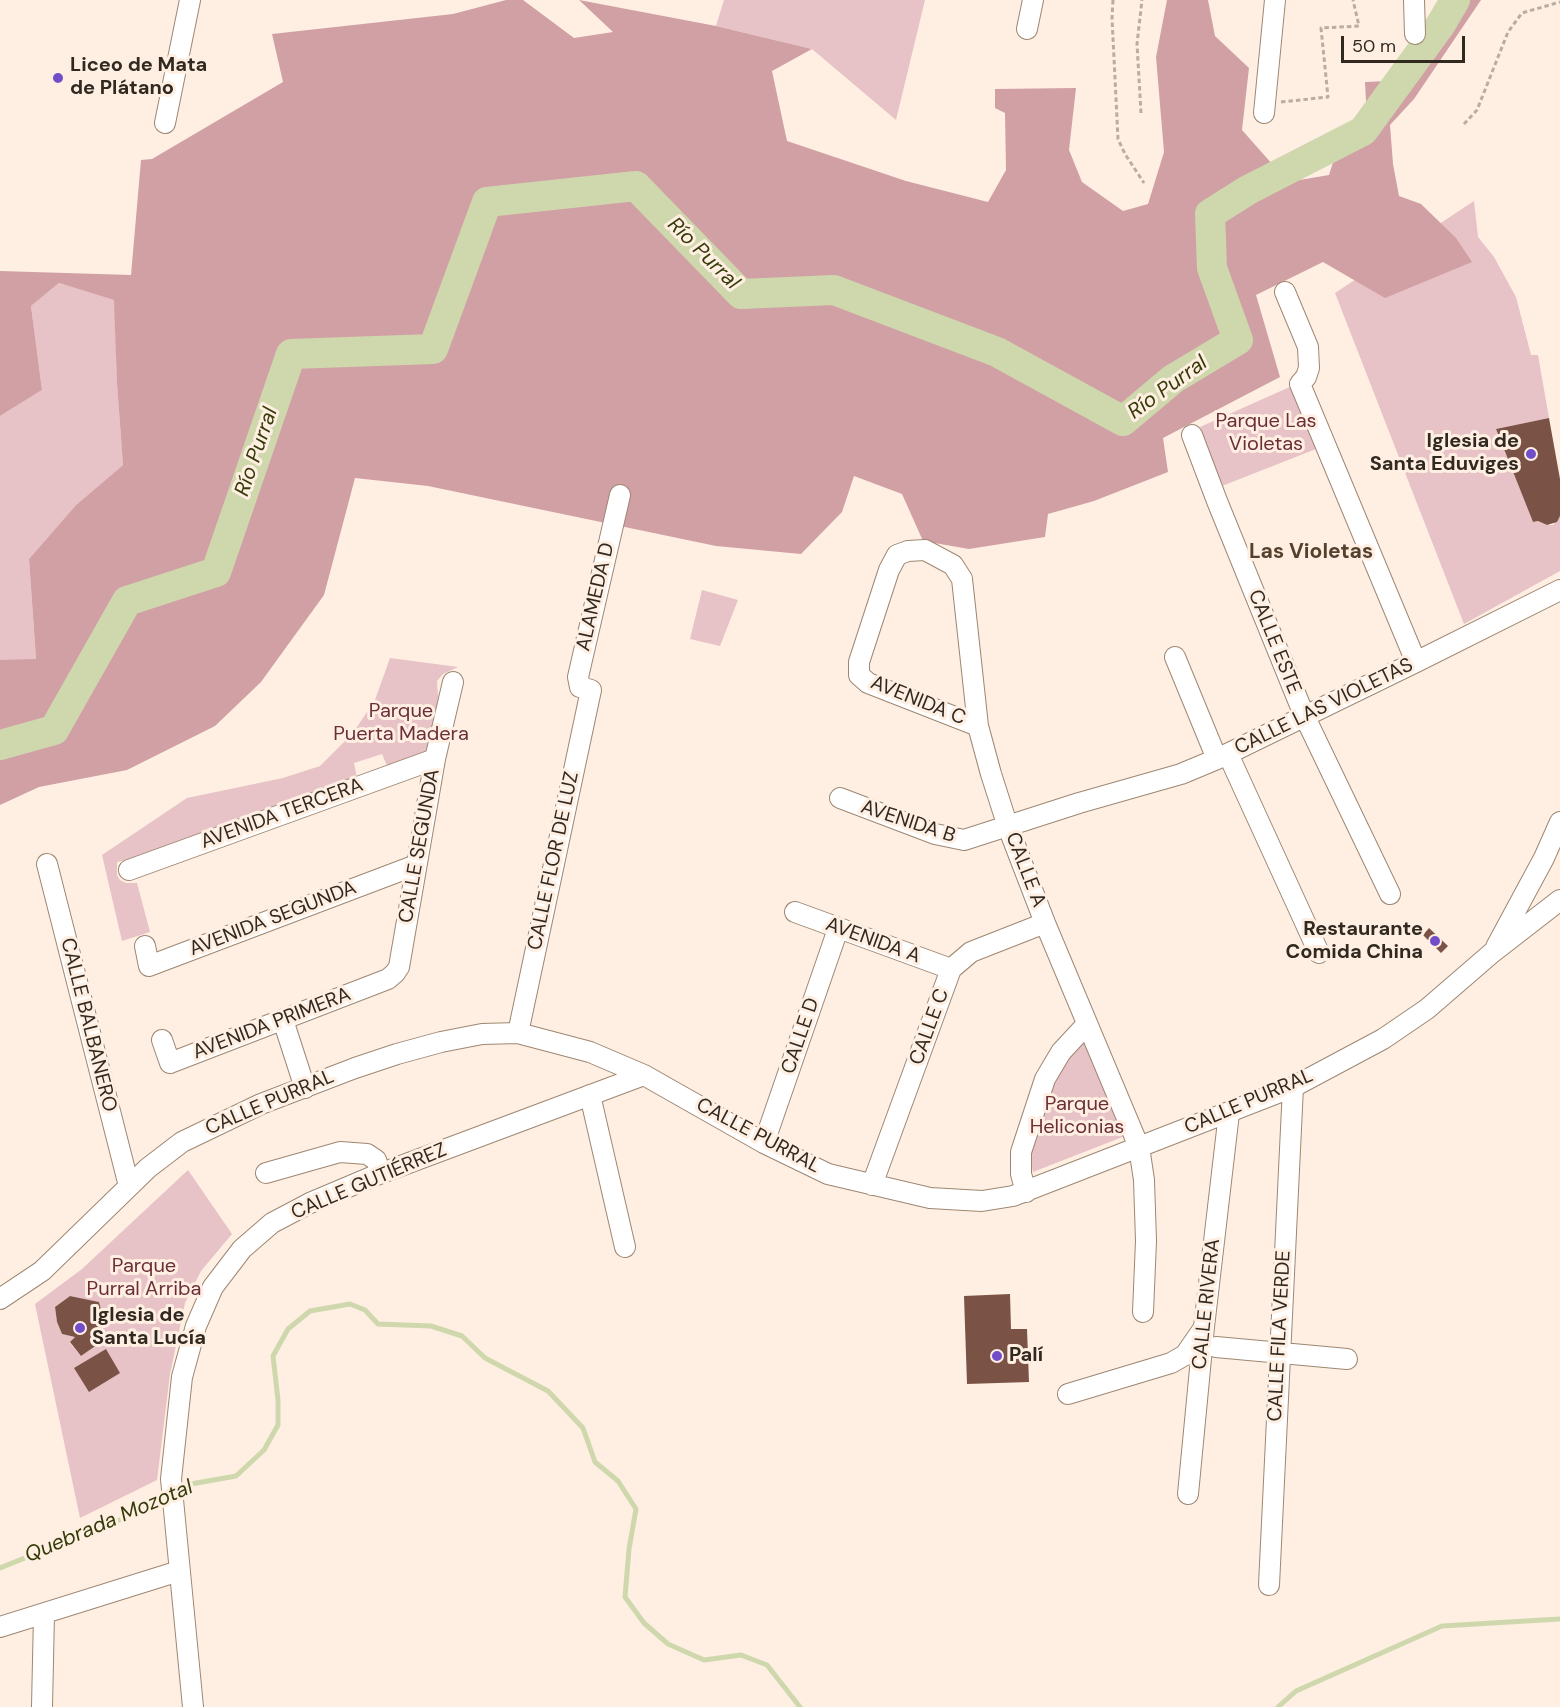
<!DOCTYPE html>
<meta charset="utf-8">
<style>
body{margin:0}
#map{position:relative;width:1560px;height:1707px;overflow:hidden;background:#feefe2;font-family:"DM Sans",sans-serif}
canvas{display:block}
.scale{position:absolute;left:1341px;top:36px;width:124px;height:27px;box-sizing:border-box;border:3px solid #312820;border-top:0;padding-left:8px;font-size:18px;line-height:21px;white-space:nowrap;color:#312820;-webkit-text-stroke:4px #feefe2;paint-order:stroke}
</style>
<div id="map">
<canvas width="1560" height="1707"></canvas>
<div class="scale">50 m</div>
</div>
<script>
const ctx = document.querySelector('canvas').getContext('2d');
ctx.lineJoin = 'round';
function fillPath(path, color) { ctx.fillStyle = color; ctx.fill(path, 'evenodd'); }
const toPath = rows => new Path2D(rows.map(r => 'M' + r).join(''));
function trace(path, color, width, dash) { ctx.strokeStyle = color; ctx.lineWidth = width; ctx.lineCap = dash ? 'butt' : 'round'; ctx.setLineDash(dash || []); ctx.stroke(path); }
function drawText(font, color, halo, rows, align = 'center') {
  ctx.font = font + ' "DM Sans",sans-serif'; ctx.lineWidth = 6; ctx.setLineDash([]); ctx.textBaseline = 'middle'; ctx.strokeStyle = halo; ctx.fillStyle = color; for (const [text, x, y, turn = 0] of rows) {
    ctx.save(); ctx.translate(x, y); ctx.rotate((+turn || 0) * Math.PI / 180); ctx.textAlign = isNaN(turn) ? turn : align; if (halo) ctx.strokeText(text, 0, 0); ctx.fillText(text, 0, 0); ctx.restore();
  }
}
fillPath(toPath([
 [724,0,925,0,896,120,812,49,716,26],
 [1474,201,1478,237,1494,257,1516,297,1531,355,1538,355,1549,418,1496,429,1533,522,1538,521,1547,525,1553,525,1560,516,1560,571,1464,624,1335,293],
 [59,283,115,300,117,384,123,465,76,505,29,559,36,660,0,660,0,416,42,390,31,306],
 [1292,386,1316,449,1222,486,1200,427],
 [702,590,738,600,720,646,690,639],
 [390,658,458,667,443,674,437,681,439,710,431,751,388,768,382,754,354,763,357,778,142,857,117,862,117,875,120,880,126,883,137,883,150,932,122,941,102,855,187,798,283,778,320,766,353,733,375,700],
 [1085,1038,1125,1136,1033,1172,1028,1151,1064,1054],
 [188,1170,232,1234,201,1271,185,1303,170,1374,157,1480,80,1518,35,1304,82,1269],
 [70,1296,99,1302,102,1313,101,1336,104,1340,81,1356,70,1343,75,1337,62,1334,57,1322,55,1307]
]), '#e7c2c6');
fillPath(toPath([
 [506,0,523,0,574,38,613,32,579,0,716,26,812,49,772,71,787,141,906,181,988,202,1006,170,1005,113,995,108,995,89,1076,88,1069,150,1082,182,1123,211,1148,204,1164,152,1156,57,1167,0,1208,0,1215,36,1249,68,1242,130,1288,182,1329,175,1335,156,1367,121,1365,82,1411,80,1435,21,1447,0,1481,0,1414,99,1390,125,1393,164,1399,196,1421,204,1456,238,1472,262,1385,298,1323,262,1256,295,1280,377,1163,438,1168,472,1094,501,1048,514,1045,537,969,549,923,541,902,494,854,476,842,512,801,554,716,546,428,486,355,478,324,595,261,682,215,726,127,770,39,787,0,805,0,660,36,659,29,559,76,505,123,465,117,384,114,300,59,283,31,306,42,390,0,416,0,271,131,275,141,160,152,159,283,82,272,34,453,14]
]), '#d1a0a5');
trace(toPath([
 [178,1492,191,1484,236,1476,264,1450,278,1425,278,1400,273,1356,288,1329,310,1311,350,1304,365,1310,378,1324,431,1326,462,1336,485,1358,548,1391,583,1428,595,1462,618,1481,636,1509,629,1549,625,1597,644,1623,668,1644,704,1660,741,1655,767,1665,800,1707],
 [0,1568,157,1505,167,1499],
 [1278,1707,1296,1691,1442,1626,1560,1619]
]), '#cfd8ad', 5);
trace(toPath([
 [0,745,54,730,127,601,216,572,291,354,433,349,487,202,636,186,741,294,834,290,997,352,1123,421,1173,379,1238,340,1212,268,1210,214,1248,190,1363,131,1441,24,1455,0]
]), '#cfd8ad', 30);
fillPath(toPath([
 [1549,418,1560,479,1560,516,1557,522,1547,525,1538,521,1533,522,1496,429],
 [1429,928,1448,946,1441,953,1423,935],
 [1010,1294,1011,1329,1027,1329,1029,1382,967,1384,964,1296],
 [70,1296,99,1302,102,1313,101,1336,104,1340,81,1356,70,1342,75,1337,62,1334,57,1322,55,1307],
 [106,1349,120,1373,89,1392,74,1368]
]), '#7b5346');
const minor = toPath([
 [1414,0,1415,34],
 [1027,29,1033,0],
 [1264,113,1275,0],
 [165,123,190,0],
 [1285,292,1308,347,1309,368,1306,377,1300,384,1416,662],
 [1192,435,1217,501,1304,715,1390,894],
 [1175,657,1217,759],
 [978,726,868,683,859,675,859,662,889,570,897,555,908,551,925,550,953,565,962,579,978,726,991,774,1008,827,1045,923,1139,1147,1144,1180,1146,1241,1143,1312],
 [1228,754,1319,953],
 [840,798,935,834,964,840,1079,803,1181,774,1217,759,1416,662,1560,590],
 [47,864,129,1186],
 [129,870,435,759],
 [795,912,951,969],
 [145,946,149,966,416,865],
 [1496,947,1544,858,1560,822],
 [283,1020,305,1088],
 [518,1033,591,690,580,687,578,677,620,495],
 [162,1040,170,1063,388,979,395,973,399,967,435,759,453,682],
 [590,1095,625,1247],
 [764,1143,838,929],
 [266,1173,340,1152,367,1154,376,1160,381,1173],
 [872,1185,951,969,971,952,1045,923],
 [1026,1192,1021,1174,1021,1152,1045,1079,1061,1052,1087,1024],
 [0,1299,42,1271,148,1168,182,1142,261,1104,355,1068,397,1054,441,1042,482,1034,518,1033,590,1052,644,1075,764,1143,828,1174,930,1198,982,1201,1013,1196,1293,1087,1383,1039,1427,1009,1493,952,1560,900],
 [1216,1347,1347,1359],
 [1068,1394,1171,1363,1185,1355,1203,1329],
 [1188,1494,1204,1327,1229,1113],
 [1269,1585,1293,1087],
 [0,1627,179,1571],
 [42,1707,44,1614],
 [193,1707,171,1479,182,1377,196,1326,213,1287,242,1249,272,1223,310,1203,374,1176,644,1075]
]);
trace(minor, '#9e8772', 22);
trace(toPath([
 [1113,0,1112,18,1118,139,1125,154,1144,183],
 [1281,102,1328,97,1321,28,1359,26,1353,0],
 [1141,113,1137,44,1142,0],
 [1464,124,1477,110,1508,32,1522,13,1560,2]
]), '#b9aca1', 3, [4.5, 3]);
trace(minor, '#fff', 20);
for (const [x, y, r, color] of [
 [58,78,6,"#714ec8"],
 [1531,454,6,"#714ec8"],
 [1435,941,6,"#714ec8"],
 [80,1328,6,"#714ec8"],
 [997,1356,6,"#714ec8"]
]) { const dot = new Path2D(); dot.arc(x, y, r, 0, 2 * Math.PI); ctx.fillStyle = color; ctx.fill(dot); trace(dot, '#feefe2', 2); }
drawText('bold 20px', '#312820', '#feefe2', [
 ["Liceo de Mata",70,66],
 ["de Plátano",70,89],
 ["Iglesia de",1519,442,"right"],
 ["Santa Eduviges",1519,465,"right"],
 ["Restaurante",1423,930,"right"],
 ["Comida China",1423,953,"right"],
 ["Iglesia de",92,1316],
 ["Santa Lucía",92,1339],
 ["Palí",1009,1356]
], 'left');
drawText('20px', '#6b2e38', '#feefe2', [
 ["Parque Las",1266,422],
 ["Violetas",1266,445],
 ["Parque",401,712],
 ["Puerta Madera",401,735],
 ["Parque",1077,1105],
 ["Heliconias",1077,1128],
 ["Parque",144,1267],
 ["Purral Arriba",144,1290]
]);
drawText('20px', '#312820', '#feefe2', [
 ["ALAMEDA D",596,597,-77],
 ["CALLE ESTE",1274,642,68],
 ["AVENIDA C",918,701,22],
 ["CALLE LAS VIOLETAS",1324,707,-26],
 ["AVENIDA TERCERA",282,814,-20],
 ["AVENIDA B",908,822,18],
 ["CALLE SEGUNDA",420,846,-80],
 ["CALLE FLOR DE LUZ",554,861,-78],
 ["CALLE A",1025,870,69],
 ["AVENIDA SEGUNDA",273,919,-21],
 ["AVENIDA A",873,941,20],
 ["AVENIDA PRIMERA",272,1024,-21],
 ["CALLE BALBANERO",88,1025,76],
 ["CALLE C",930,1027,-70],
 ["CALLE D",801,1036,-71],
 ["CALLE PURRAL",1249,1102,-23],
 ["CALLE PURRAL",270,1103,-23],
 ["CALLE PURRAL",758,1136,28],
 ["CALLE GUTIÉRREZ",369,1182,-23],
 ["CALLE RIVERA",1207,1304,-84],
 ["CALLE FILA VERDE",1280,1336,-87]
]);
drawText('italic 21px', '#343b08', '#feefe2', [
 ["Río Purral",703,254,45],
 ["Río Purral",1168,388,-36],
 ["Río Purral",257,452,-71],
 ["Quebrada Mozotal",109,1522,-23]
]);
drawText('bold 21px', '#54402d', '#feefe2', [
 ["Las Violetas",1311,552]
]);
</script>
